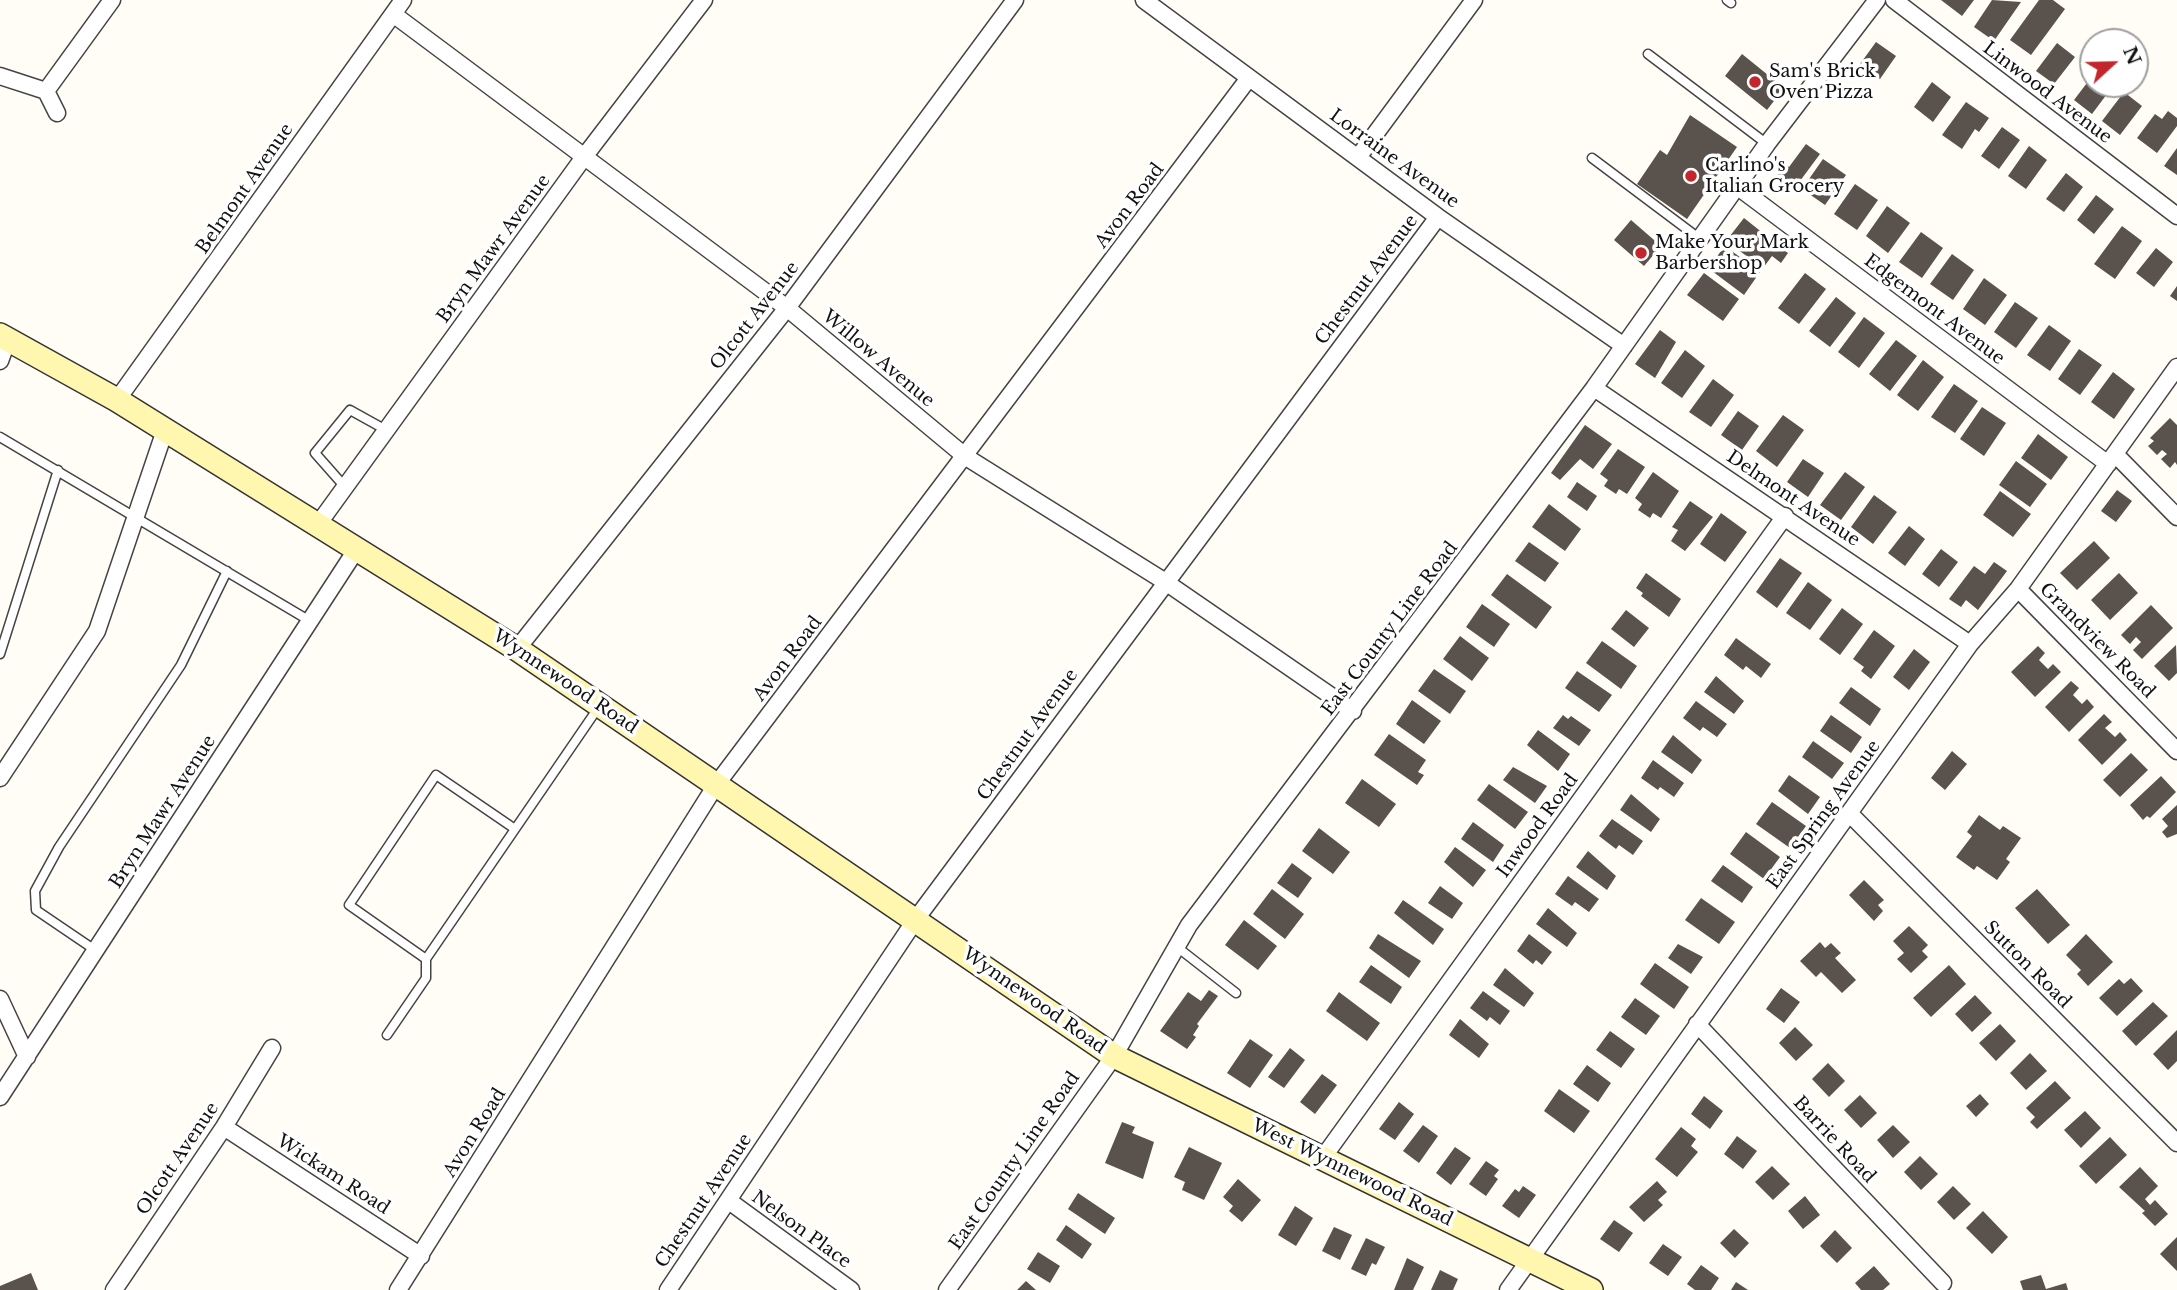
<!DOCTYPE html>
<style>
body{margin:0}
#map{position:relative;width:2177px;height:1290px;overflow:hidden;background:#fffdf5;font-family:"Libre Baskerville",serif}
canvas{display:block}
.north{position:absolute;left:2079px;top:28px;width:70px;height:70px;box-sizing:border-box;background:#fff;border:2px solid #a0a0a0;border-radius:50%;rotate:68deg;font-size:19px;font-weight:700;line-height:28px;text-align:center;color:#111}
.north::after{content:'';display:block;margin:auto;width:24px;height:32px;background:#c4262e;clip-path:polygon(50% 0,100% 100%,50% 72%,0 100%)}
</style>
<div id="map">
<canvas width="2177" height="1290"></canvas>
<div class="north">N</div>
</div>
<script>
const ctx = document.querySelector('canvas').getContext('2d');
ctx.lineJoin = 'round';
function fillPath(path, color) { ctx.fillStyle = color; ctx.fill(path, 'evenodd'); }
const toPath = rows => new Path2D(rows.map(r => 'M' + r).join(''));
function trace(path, color, width, dash) { ctx.strokeStyle = color; ctx.lineWidth = width; ctx.lineCap = dash ? 'butt' : 'round'; ctx.setLineDash(dash || []); ctx.stroke(path); }
function drawText(font, color, halo, rows, align = 'center') {
  ctx.font = font + ' "Libre Baskerville",serif'; ctx.lineWidth = 7; ctx.setLineDash([]); ctx.textBaseline = 'middle'; ctx.strokeStyle = halo; ctx.fillStyle = color; for (const [text, x, y, turn = 0] of rows) {
    ctx.save(); ctx.translate(x, y); ctx.rotate((+turn || 0) * Math.PI / 180); ctx.textAlign = isNaN(turn) ? turn : align; if (halo) ctx.strokeText(text, 0, 0); ctx.fillText(text, 0, 0); ctx.restore();
  }
}
fillPath(toPath([
 [1941,0,1974,0,1962,16],
 [1992,0,2021,2,1994,41,1974,27],
 [2039,0,2053,0,2065,9,2031,55,2010,40],
 [1876,42,1896,56,1880,79,1860,64],
 [2057,43,2075,57,2054,84,2036,71],
 [1742,54,1784,88,1767,110,1725,76],
 [2093,75,2093,84,2113,86,2092,114,2074,100],
 [1932,82,1951,97,1933,122,1914,107],
 [2124,92,2142,106,2120,135,2102,121],
 [1966,102,1989,118,1979,132,1975,129,1962,149,1942,135],
 [2168,111,2177,118,2177,126,2157,153,2137,138,2155,114,2162,119],
 [1690,115,1737,147,1687,219,1637,184,1660,150,1667,155],
 [2002,127,2020,140,1999,169,1981,156],
 [1806,144,1820,154,1800,181,1796,178,1791,184,1777,174,1785,164,1789,167],
 [2029,146,2047,160,2026,189,2008,176],
 [2177,148,2177,175,2164,166],
 [1823,159,1846,175,1825,205,1802,189],
 [2066,173,2083,187,2064,212,2046,199],
 [1855,184,1878,200,1857,230,1834,214],
 [2096,195,2114,209,2094,234,2077,220],
 [1887,206,1910,223,1888,253,1866,236],
 [1744,218,1788,253,1781,263,1772,256,1763,268,1726,241],
 [1631,220,1661,246,1644,266,1614,240],
 [2122,226,2142,241,2115,279,2094,264],
 [1921,232,1943,248,1922,278,1899,262],
 [1725,246,1760,272,1744,295,1708,268],
 [2156,248,2173,262,2154,287,2136,273],
 [1952,254,1974,270,1953,300,1930,284],
 [1704,273,1739,299,1723,321,1687,295],
 [1805,273,1826,289,1799,324,1778,308],
 [1984,278,2007,295,1985,325,1963,309],
 [2177,286,2177,301,2170,296],
 [1836,297,1856,313,1830,347,1809,331],
 [2015,302,2038,318,2016,348,1994,332],
 [1864,317,1885,333,1859,368,1838,352],
 [2049,325,2071,341,2050,371,2027,355],
 [1660,330,1676,342,1655,378,1635,364],
 [1896,340,1917,356,1890,391,1869,374],
 [2079,349,2102,365,2080,395,2058,379],
 [1685,350,1705,366,1682,398,1661,383],
 [1923,360,1944,377,1918,411,1897,395],
 [2113,372,2135,389,2114,419,2091,402],
 [1713,379,1734,395,1711,427,1689,412],
 [1954,384,1978,401,1955,433,1931,417],
 [1982,407,2006,423,1984,456,1960,439],
 [1738,411,1759,426,1742,450,1721,435],
 [1783,415,1804,430,1777,467,1756,451],
 [2170,418,2177,425,2177,465,2175,462,2170,468,2161,459,2167,454,2162,450,2157,455,2148,446,2154,441,2150,438],
 [1585,425,1612,444,1593,469,1580,459,1560,480,1551,473],
 [2038,434,2068,457,2051,480,2021,458],
 [1618,449,1645,467,1627,494,1619,489,1616,494,1604,486,1608,480,1600,474],
 [1803,459,1824,473,1808,497,1787,482],
 [2016,461,2047,484,2030,507,1999,485],
 [1653,472,1679,491,1661,518,1653,513,1650,518,1638,510,1642,504,1635,498],
 [1845,472,1865,487,1841,520,1820,505],
 [1577,482,1597,496,1587,511,1567,497],
 [2117,490,2132,501,2116,522,2101,511],
 [2000,491,2031,514,2013,537,1983,515],
 [1874,495,1897,512,1873,544,1851,527],
 [1690,501,1713,517,1685,551,1671,541,1678,530,1672,527],
 [1549,504,1581,529,1565,551,1532,527],
 [1721,513,1747,532,1725,562,1700,544],
 [1909,526,1925,539,1905,566,1888,553],
 [2094,541,2110,558,2077,590,2060,573],
 [1529,542,1559,563,1545,582,1515,561],
 [1941,549,1958,562,1939,587,1922,574],
 [1780,558,1802,573,1777,608,1756,592],
 [1994,562,2007,571,1978,610,1966,600,1961,607,1949,599,1974,566,1985,574],
 [1646,573,1681,599,1669,617,1641,596,1643,593,1636,588],
 [2119,573,2138,593,2110,620,2091,600],
 [1507,574,1552,607,1536,629,1491,595],
 [1808,582,1832,600,1810,630,1786,613],
 [1482,604,1510,624,1494,647,1466,627],
 [2151,605,2173,628,2142,659,2133,650,2141,642,2136,637,2130,644,2121,635],
 [1842,608,1863,624,1840,655,1819,639],
 [1626,610,1649,628,1634,647,1611,629],
 [1874,630,1895,646,1871,679,1861,671,1864,667,1853,659],
 [1460,636,1489,658,1472,681,1443,659],
 [1736,638,1771,664,1761,678,1746,666,1743,670,1724,655],
 [1602,641,1637,666,1621,689,1586,663],
 [2176,645,2177,673,2169,681,2154,666],
 [2038,646,2045,653,2039,660,2048,669,2053,664,2061,672,2035,697,2011,672],
 [1914,649,1930,662,1909,690,1893,677],
 [1434,669,1466,691,1450,714,1418,691],
 [1577,671,1612,695,1599,712,1565,688],
 [1716,676,1744,701,1734,714,1704,692],
 [2071,681,2079,688,2073,695,2082,704,2087,699,2094,707,2069,732,2045,707],
 [1851,687,1881,709,1870,726,1839,703],
 [1412,700,1441,721,1424,744,1396,724],
 [1696,701,1727,724,1717,737,1703,727,1700,731,1683,718],
 [2104,714,2112,722,2105,728,2115,737,2120,732,2127,740,2102,765,2078,740],
 [1563,715,1568,719,1571,716,1591,730,1579,746,1553,728],
 [1831,715,1862,737,1851,753,1820,731],
 [1538,730,1570,754,1558,771,1527,745],
 [1389,734,1426,760,1418,772,1424,775,1417,785,1374,755],
 [1673,735,1702,760,1692,774,1661,752],
 [1813,741,1844,763,1832,779,1802,757],
 [1952,751,1967,764,1945,790,1931,778],
 [2131,753,2148,770,2120,797,2103,780],
 [1653,760,1684,783,1674,797,1660,787,1658,790,1641,778],
 [1513,767,1547,786,1535,803,1503,780],
 [1789,775,1820,797,1808,814,1778,791],
 [2161,776,2176,792,2150,818,2147,816,2143,820,2130,805],
 [1362,779,1396,804,1379,827,1345,803],
 [1489,784,1528,812,1515,829,1477,800],
 [1631,794,1660,819,1651,832,1620,810],
 [1772,802,1806,826,1790,848,1756,824],
 [2177,805,2177,834,2167,838,2162,832,2168,826,2162,819],
 [1979,815,2000,830,2003,826,2021,838,2006,859,2010,862,1997,880,1977,866,1974,870,1956,857,1972,836,1967,832],
 [1612,819,1643,841,1633,855,1619,845,1616,849,1599,836],
 [1473,822,1504,845,1493,862,1461,839],
 [1319,828,1350,852,1333,874,1302,851],
 [1746,832,1780,857,1764,879,1730,854],
 [1455,847,1486,870,1473,887,1444,862],
 [1588,851,1616,876,1607,890,1576,867],
 [1292,863,1312,878,1298,898,1277,883],
 [1723,865,1753,887,1742,903,1711,881],
 [1568,876,1599,899,1589,912,1575,902,1572,906,1555,894],
 [1864,880,1884,900,1878,905,1883,911,1874,921,1849,895],
 [1440,886,1463,903,1452,919,1428,903],
 [1272,889,1304,914,1285,939,1253,914],
 [2037,889,2070,925,2048,944,2015,908],
 [1701,898,1735,922,1719,944,1685,920],
 [1403,900,1444,929,1433,945,1394,913],
 [1548,908,1577,933,1567,947,1536,924],
 [1244,920,1277,946,1258,970,1225,945],
 [1909,926,1928,945,1922,951,1928,957,1911,973,1897,959,1904,953,1893,941],
 [1378,934,1421,961,1409,978,1369,948],
 [1529,934,1552,952,1542,965,1536,960,1533,964,1517,951],
 [2086,934,2113,962,2088,986,2077,974,2081,970,2066,955],
 [1820,942,1825,948,1831,943,1841,953,1835,958,1856,980,1842,993,1821,972,1816,977,1800,961],
 [1678,944,1703,957,1691,974,1668,958],
 [1655,963,1689,987,1674,1009,1640,984],
 [1371,965,1402,987,1391,1004,1359,982],
 [1949,965,1966,984,1931,1017,1913,998],
 [1505,968,1534,993,1524,1007,1493,985],
 [2131,978,2143,991,2117,1016,2099,998,2119,979,2124,984],
 [1781,988,1800,1002,1784,1023,1766,1009],
 [1209,990,1218,996,1197,1024,1199,1026,1193,1035,1196,1037,1187,1049,1160,1031,1188,992,1201,1001],
 [1483,991,1510,1011,1500,1025,1490,1017,1487,1021,1470,1008],
 [1339,992,1380,1023,1367,1041,1326,1011],
 [1975,995,1992,1013,1972,1032,1955,1014],
 [1635,998,1660,1016,1646,1035,1621,1017],
 [2153,1002,2168,1016,2136,1046,2122,1031],
 [1460,1019,1489,1044,1479,1058,1449,1035],
 [2000,1024,2016,1041,1996,1061,1979,1043],
 [1795,1027,1813,1045,1796,1061,1779,1043],
 [2177,1030,2177,1061,2168,1070,2153,1054],
 [1610,1031,1635,1049,1621,1068,1596,1050],
 [1250,1039,1273,1055,1250,1088,1227,1073],
 [1290,1048,1305,1060,1284,1088,1268,1077],
 [2030,1053,2047,1071,2026,1090,2010,1073],
 [1828,1063,1845,1081,1829,1097,1812,1079],
 [1587,1065,1611,1083,1598,1102,1573,1084],
 [1322,1074,1337,1085,1315,1114,1300,1102],
 [2055,1081,2071,1098,2037,1129,2030,1122,2035,1117,2026,1108],
 [1559,1089,1590,1111,1574,1133,1544,1111],
 [1980,1094,1989,1104,1976,1117,1966,1106],
 [1860,1095,1877,1113,1861,1128,1844,1110],
 [1704,1096,1723,1111,1710,1129,1691,1114],
 [1399,1102,1414,1114,1395,1140,1379,1129],
 [2085,1111,2101,1128,2081,1148,2064,1130],
 [1122,1122,1135,1127,1132,1133,1154,1142,1143,1179,1105,1163],
 [1423,1125,1438,1136,1419,1163,1403,1151],
 [1893,1125,1910,1142,1893,1158,1877,1140],
 [1681,1127,1696,1139,1691,1146,1698,1152,1677,1177,1655,1159],
 [1737,1136,1757,1151,1743,1169,1724,1154],
 [2110,1137,2127,1155,2096,1184,2079,1166],
 [1189,1147,1222,1163,1204,1200,1182,1190,1185,1182,1174,1177],
 [1455,1147,1471,1158,1451,1185,1436,1173],
 [1920,1156,1938,1174,1921,1190,1904,1172],
 [1486,1161,1499,1170,1494,1176,1498,1179,1486,1196,1469,1184],
 [1772,1166,1790,1184,1773,1200,1755,1182],
 [2140,1167,2158,1186,2145,1199,2150,1205,2155,1200,2168,1214,2155,1226,2142,1213,2145,1211,2119,1187],
 [1238,1179,1261,1200,1242,1222,1229,1211,1233,1206,1223,1197],
 [1657,1181,1667,1192,1658,1200,1663,1205,1644,1222,1629,1207],
 [1523,1186,1536,1195,1519,1218,1502,1206,1515,1189,1519,1192],
 [1953,1186,1971,1204,1954,1220,1937,1202],
 [1078,1193,1115,1218,1105,1234,1068,1209],
 [1805,1196,1820,1215,1803,1229,1788,1211],
 [1295,1206,1313,1218,1296,1246,1278,1235],
 [1983,1211,2008,1237,1992,1254,1966,1228],
 [1614,1220,1633,1233,1619,1252,1600,1239],
 [1066,1225,1092,1244,1082,1259,1056,1240],
 [1334,1227,1352,1235,1340,1260,1322,1251],
 [1734,1229,1749,1243,1735,1258,1720,1243],
 [1835,1230,1852,1248,1837,1263,1820,1246],
 [2177,1237,2177,1271,2160,1254],
 [1366,1238,1385,1247,1376,1265,1372,1263,1366,1276,1351,1269],
 [1663,1244,1682,1257,1668,1276,1649,1263],
 [1038,1252,1060,1266,1050,1283,1027,1269],
 [1407,1258,1424,1267,1413,1290,1394,1290],
 [1701,1265,1719,1278,1711,1290,1695,1290,1687,1284],
 [1874,1266,1890,1284,1883,1290,1861,1290,1855,1283],
 [1440,1270,1458,1279,1453,1290,1431,1290],
 [31,1273,38,1290,0,1290,0,1286],
 [2041,1275,2046,1289,2066,1283,2068,1290,2023,1290,2020,1281],
 [1026,1281,1036,1290,1017,1290],
 [1736,1282,1748,1290,1731,1290]
]), '#5a524d');
const lane = toPath([
 [1727,0,1731,3],
 [1648,54,1767,144],
 [1592,158,1700,239],
 [0,437,310,621],
 [345,487,315,453,350,410,386,430],
 [0,654,58,470],
 [515,829,436,775,349,905,426,959,598,708],
 [1177,947,1236,993],
 [95,950,36,910,35,891,59,847,181,665,227,571],
 [387,1035,426,978,426,959]
]);
const street = toPath([
 [1144,0,1438,217,1624,346],
 [1894,0,2177,216],
 [393,14,787,308,966,457,1164,581,1353,711],
 [0,76,46,91],
 [46,91,112,0],
 [46,91,57,113],
 [1359,156,1474,0],
 [1738,187,2108,464],
 [0,361,8,339],
 [1594,388,1970,644],
 [117,400,403,0],
 [2115,454,2177,517],
 [319,523,584,157,704,0],
 [2018,589,2177,751],
 [517,649,787,308,1015,0],
 [0,778,97,631,165,430],
 [1850,814,2177,1143],
 [0,999,27,1057],
 [1697,1024,1943,1283],
 [0,1097,358,547],
 [224,1127,421,1256],
 [1322,1159,1785,516],
 [729,1201,851,1290],
 [114,1290,224,1127,272,1048],
 [398,1290,716,785,1249,78],
 [668,1290,916,919,1438,217],
 [947,1290,1114,1056,1189,925,1594,388,1767,144,1877,0],
 [1508,1290,1970,644,2018,589,2177,367]
]);
const secondary = toPath([
 [0,335,117,400,517,649,1114,1056,1591,1290]
]);
trace(lane, '#444', 11);
trace(street, '#444', 19);
trace(secondary, '#333', 26);
trace(lane, '#fff', 8);
trace(street, '#fff', 16);
trace(secondary, '#fff6b0', 23);
for (const [x, y, r, color] of [
 [1755,82,7,"#c4262e"],
 [1691,176,7,"#c4262e"],
 [1641,253,7,"#c4262e"]
]) { const dot = new Path2D(); dot.arc(x, y, r, 0, 2 * Math.PI); ctx.fillStyle = color; ctx.fill(dot); trace(dot, '#fff', 2.5); }
drawText('18px', '#111', '#fff', [
 ["Sam's Brick",1769,72],
 ["Oven Pizza",1769,93],
 ["Carlino's",1705,166],
 ["Italian Grocery",1705,187],
 ["Make Your Mark",1655,243],
 ["Barbershop",1655,264]
], 'left');
drawText('18px', '#111', '#fff', [
 ["Linwood Avenue",2047,93,37],
 ["Lorraine Avenue",1394,159,36],
 ["Belmont Avenue",245,189,-55],
 ["Avon Road",1130,206,-53],
 ["Bryn Mawr Avenue",494,249,-54],
 ["Chestnut Avenue",1367,280,-53],
 ["Edgemont Avenue",1934,310,37],
 ["Olcott Avenue",755,316,-52],
 ["Willow Avenue",878,359,40],
 ["Delmont Avenue",1793,499,34],
 ["East County Line Road",1390,629,-53],
 ["Grandview Road",2097,641,45],
 ["Avon Road",788,659,-53],
 ["Wynnewood Road",565,682,34],
 ["Chestnut Avenue",1028,735,-54],
 ["Bryn Mawr Avenue",163,812,-57],
 ["East Spring Avenue",1824,815,-54],
 ["Inwood Road",1538,826,-54],
 ["Sutton Road",2027,965,45],
 ["Wynnewood Road",1034,1001,35],
 ["Avon Road",475,1133,-58],
 ["Barrie Road",1834,1140,47],
 ["Olcott Avenue",178,1159,-56],
 ["East County Line Road",1015,1161,-55],
 ["West Wynnewood Road",1352,1173,26],
 ["Wickam Road",333,1175,33],
 ["Chestnut Avenue",704,1201,-56],
 ["Nelson Place",801,1230,36]
]);
</script>
